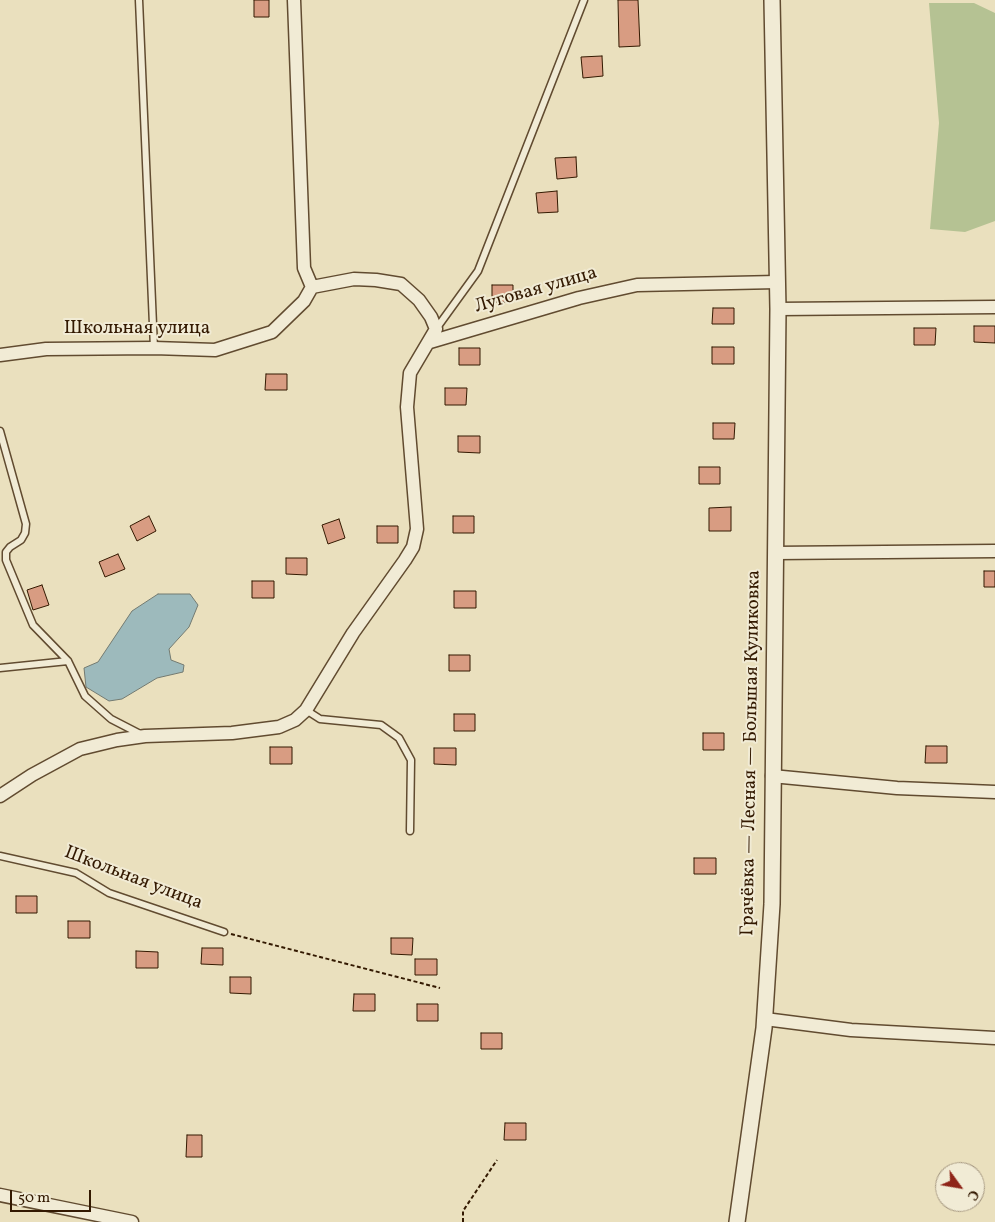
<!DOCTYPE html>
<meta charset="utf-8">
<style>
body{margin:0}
#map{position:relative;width:995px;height:1222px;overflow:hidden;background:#eae0be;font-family:Vollkorn,serif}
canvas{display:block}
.north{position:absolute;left:935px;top:1162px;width:50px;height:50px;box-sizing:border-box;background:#f1ebd5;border:1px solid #a59780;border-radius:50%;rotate:122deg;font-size:14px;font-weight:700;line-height:20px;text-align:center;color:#331901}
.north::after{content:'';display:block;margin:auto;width:18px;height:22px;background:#8f2418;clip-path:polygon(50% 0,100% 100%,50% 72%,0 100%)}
.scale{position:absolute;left:10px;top:1190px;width:81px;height:22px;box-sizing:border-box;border:2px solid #331901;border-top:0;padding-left:6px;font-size:15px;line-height:18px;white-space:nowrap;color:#331901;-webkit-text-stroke:4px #f1ebd5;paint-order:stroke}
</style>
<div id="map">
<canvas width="995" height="1222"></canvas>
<div class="north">С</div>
<div class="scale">50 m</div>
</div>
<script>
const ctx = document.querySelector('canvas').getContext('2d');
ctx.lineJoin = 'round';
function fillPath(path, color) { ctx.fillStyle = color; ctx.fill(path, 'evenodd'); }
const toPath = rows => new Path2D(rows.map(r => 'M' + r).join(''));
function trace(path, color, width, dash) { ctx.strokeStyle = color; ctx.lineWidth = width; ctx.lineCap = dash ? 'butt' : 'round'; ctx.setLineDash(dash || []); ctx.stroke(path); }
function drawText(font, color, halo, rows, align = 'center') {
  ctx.font = font + ' Vollkorn,serif'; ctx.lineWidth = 4; ctx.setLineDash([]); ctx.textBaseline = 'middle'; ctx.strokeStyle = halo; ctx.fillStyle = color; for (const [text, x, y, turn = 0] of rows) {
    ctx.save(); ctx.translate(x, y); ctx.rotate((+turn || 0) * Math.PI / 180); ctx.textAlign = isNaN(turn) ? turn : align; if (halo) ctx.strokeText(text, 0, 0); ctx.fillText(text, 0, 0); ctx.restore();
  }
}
fillPath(toPath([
 [929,3,974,3,995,13,995,221,965,232,930,229,939,123]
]), '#b5c293');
const water = toPath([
 [158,594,190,594,198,605,189,627,169,649,171,660,184,665,183,672,157,678,122,699,109,701,86,687,84,668,98,662,132,611,158,594]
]);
fillPath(water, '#9dbabc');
trace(water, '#737a71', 1);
const building = toPath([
 [254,0,269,0,269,17,254,17,254,0],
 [618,0,638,0,640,46,619,47,618,0],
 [602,56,603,76,583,78,581,57,602,56],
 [576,157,577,177,557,179,555,158,576,157],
 [557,191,558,212,538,213,536,193,557,191],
 [492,285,513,285,513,302,492,302,492,285],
 [713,308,734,308,734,324,712,324,713,308],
 [974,326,995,326,995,343,974,342,974,326],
 [914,328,936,328,935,345,914,345,914,328],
 [712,347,734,347,734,364,712,364,712,347],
 [459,348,480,348,480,365,459,365,459,348],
 [266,374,287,374,287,390,265,390,266,374],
 [445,388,467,388,466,405,445,405,445,388],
 [713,423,735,423,734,439,713,439,713,423],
 [458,436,480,436,480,453,458,452,458,436],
 [699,467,720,467,720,484,699,484,699,467],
 [731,507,731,531,709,531,709,508,731,507],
 [149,516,156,531,137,541,130,526,149,516],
 [453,516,474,516,474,533,453,533,453,516],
 [339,519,345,538,328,544,322,525,339,519],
 [377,526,398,526,398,543,377,543,377,526],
 [118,554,125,569,105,577,99,562,118,554],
 [286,558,307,558,307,575,286,574,286,558],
 [984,571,995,571,995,587,984,587,984,571],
 [252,581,274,581,274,598,252,598,252,581],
 [42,585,49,605,33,610,27,590,42,585],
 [454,591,476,591,476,608,454,608,454,591],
 [449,655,470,655,470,671,449,671,449,655],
 [454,714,475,714,475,731,454,731,454,714],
 [703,733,724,733,724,750,703,750,703,733],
 [926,746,947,746,947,763,925,763,926,746],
 [270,747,292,747,292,764,270,764,270,747],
 [434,748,456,748,456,765,434,764,434,748],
 [694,858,716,858,716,874,694,874,694,858],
 [16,896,37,896,37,913,16,913,16,896],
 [68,921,90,921,90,938,68,938,68,921],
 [391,938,413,938,412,955,391,954,391,938],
 [202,948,223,948,223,965,201,964,202,948],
 [136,951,158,952,158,968,136,968,136,951],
 [415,959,437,959,437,975,415,975,415,959],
 [230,977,251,977,251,994,230,993,230,977],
 [354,994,375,994,375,1011,353,1011,354,994],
 [417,1004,438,1004,438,1021,417,1021,417,1004],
 [481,1033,502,1033,502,1049,481,1049,481,1033],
 [505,1123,526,1123,526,1140,504,1140,505,1123],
 [187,1135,202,1135,202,1157,186,1157,187,1135]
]);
fillPath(building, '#d89c82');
trace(building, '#331901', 1);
const service = toPath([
 [139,0,154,348],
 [436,329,478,271,584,0],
 [0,431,26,524,25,533,21,540,10,547,6,552,6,560,33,625,68,661,85,696,111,719,142,735],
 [0,668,68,661],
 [306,710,320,719,381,725,399,738,411,760,410,831],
 [0,856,76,873,109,893,224,932]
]);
const minor = toPath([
 [294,0,304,268,312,287],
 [778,309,995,307],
 [430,342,579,298,637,285,777,282],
 [0,355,46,349,154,348,215,350,272,332,304,301,312,287],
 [775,553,995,551],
 [772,776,897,788,995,792],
 [0,796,32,775,80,749,117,740,145,736,232,733,279,727,295,720,306,710,353,633,405,560,413,547,417,529,407,407,410,373,436,329,431,317,419,300,401,284,376,280,354,279,312,287],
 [765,1019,851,1030,995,1038],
 [0,1195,132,1222]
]);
const tertiary = toPath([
 [737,1222,764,1028,772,904,778,309,772,0]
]);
trace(service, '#614b30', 9);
trace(minor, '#614b30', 15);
trace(tertiary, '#614b30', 18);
trace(toPath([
 [231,934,440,988],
 [463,1222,463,1211,497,1160]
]), '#331901', 2, [4, 2.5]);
trace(service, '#f1ebd5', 6);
trace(minor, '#f1ebd5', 12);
trace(tertiary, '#f1ebd5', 15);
drawText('19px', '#331901', '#f1ebd5', [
 ["Луговая улица",536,291,-16],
 ["Школьная улица",137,330],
 ["Грачёвка — Лесная — Большая Куликовка",752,753,-89],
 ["Школьная улица",133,879,21]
]);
</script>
